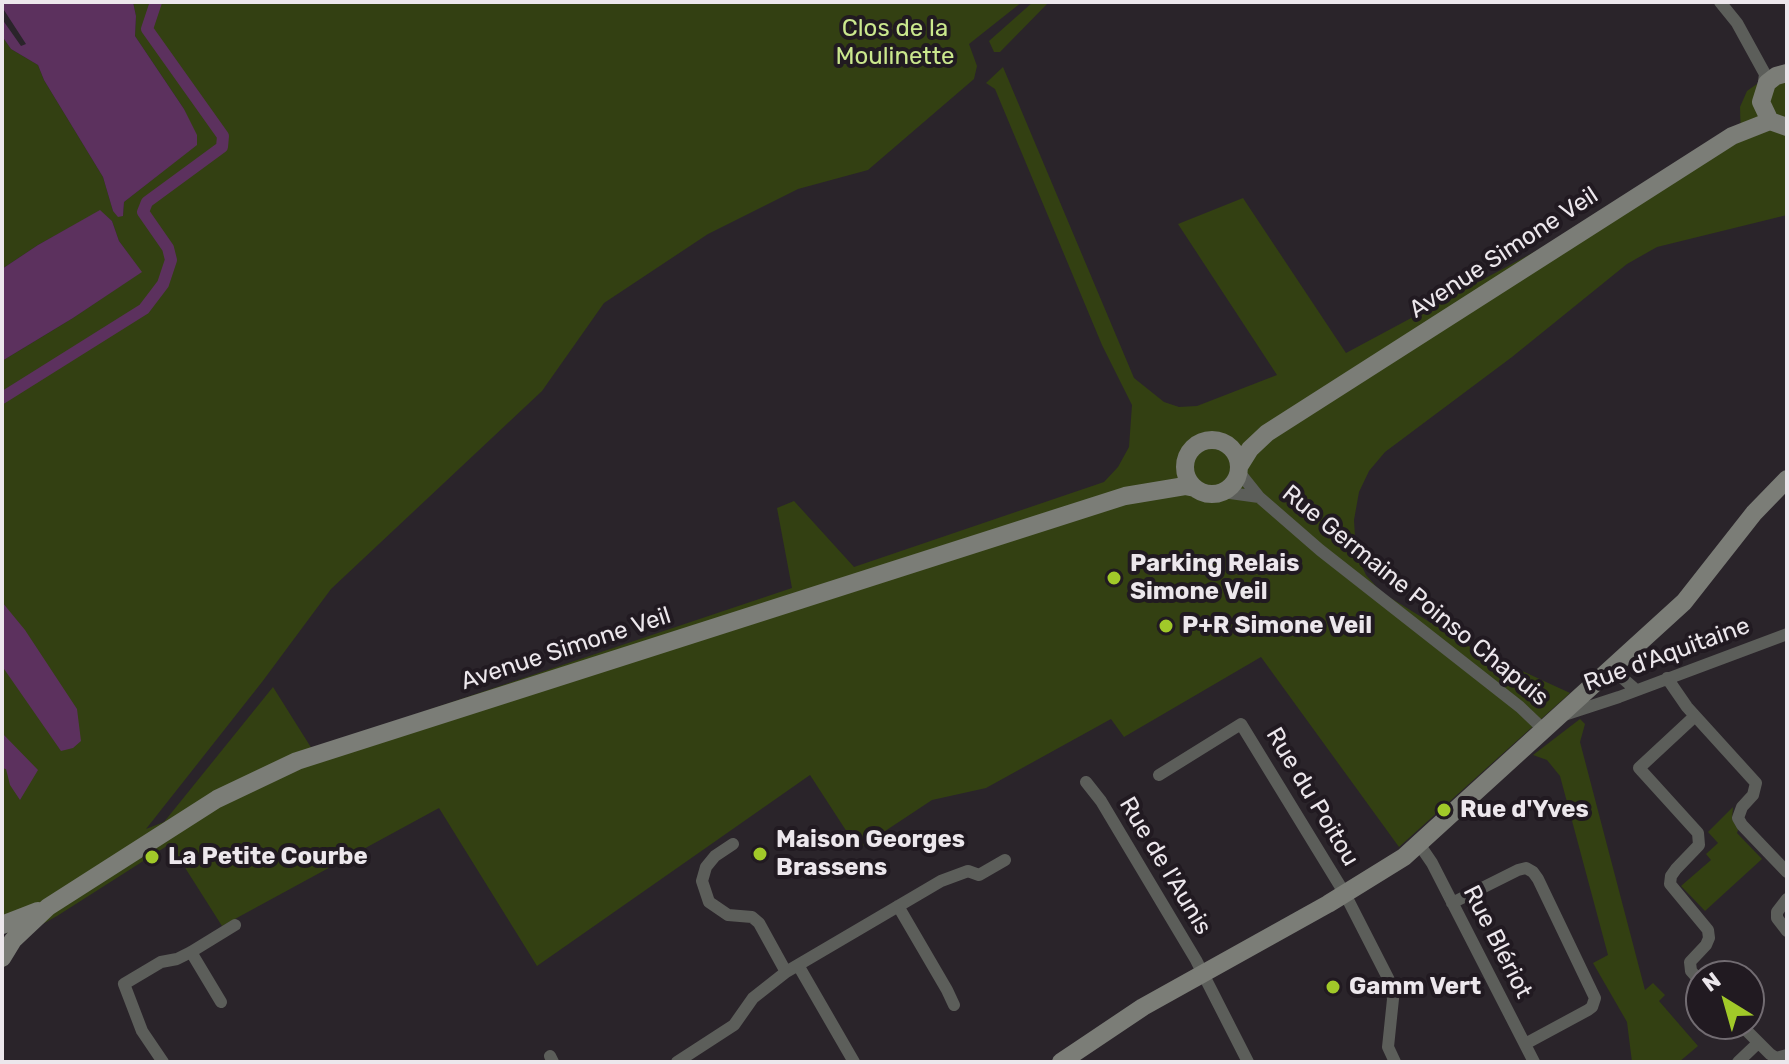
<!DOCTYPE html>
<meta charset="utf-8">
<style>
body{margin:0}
#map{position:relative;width:1789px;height:1064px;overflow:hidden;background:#2a242a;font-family:Rubik,sans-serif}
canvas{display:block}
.frame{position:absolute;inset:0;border:4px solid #ece7ec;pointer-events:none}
.north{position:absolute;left:1685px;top:960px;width:80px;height:80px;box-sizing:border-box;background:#211a21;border:2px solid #726c72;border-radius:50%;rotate:323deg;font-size:22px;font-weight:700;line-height:32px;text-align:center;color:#ece7ec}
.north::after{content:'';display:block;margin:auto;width:28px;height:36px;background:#a1c929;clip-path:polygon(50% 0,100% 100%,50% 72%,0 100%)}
</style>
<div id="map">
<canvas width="1789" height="1064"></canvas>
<div class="frame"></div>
<div class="north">N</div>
</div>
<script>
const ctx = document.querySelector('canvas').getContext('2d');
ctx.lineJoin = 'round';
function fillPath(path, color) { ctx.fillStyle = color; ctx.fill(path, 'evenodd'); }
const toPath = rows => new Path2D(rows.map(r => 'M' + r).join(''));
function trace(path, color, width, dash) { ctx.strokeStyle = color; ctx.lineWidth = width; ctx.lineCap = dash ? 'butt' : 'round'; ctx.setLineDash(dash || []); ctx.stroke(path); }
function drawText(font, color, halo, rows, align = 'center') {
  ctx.font = font + ' Rubik,sans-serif'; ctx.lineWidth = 8; ctx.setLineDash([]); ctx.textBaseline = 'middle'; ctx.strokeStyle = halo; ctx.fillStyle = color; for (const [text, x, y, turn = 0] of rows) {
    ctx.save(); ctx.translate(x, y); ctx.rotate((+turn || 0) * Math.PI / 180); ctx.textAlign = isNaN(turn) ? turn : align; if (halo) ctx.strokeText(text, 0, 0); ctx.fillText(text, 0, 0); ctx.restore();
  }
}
fillPath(toPath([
 [133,2,1022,2,969,44,977,66,974,79,868,170,798,189,708,234,604,303,542,391,331,589,262,682,146,829,164,822,273,687,312,749,792,588,777,508,794,501,854,567,1104,482,1118,467,1129,447,1132,405,1102,345,995,89,986,83,1003,67,1134,378,1164,402,1179,407,1197,406,1277,375,1178,224,1243,198,1346,353,1741,141,1740,107,1747,91,1761,81,1787,75,1787,215,1657,247,1627,264,1512,357,1385,452,1369,471,1359,492,1354,520,1356,554,1366,575,1381,592,1470,647,1570,693,1399,847,1261,657,1124,737,1111,719,986,788,932,800,858,849,810,775,537,966,439,808,222,926,170,844,57,916,32,930,10,935,2,930,2,361,73,318,141,272,119,241,112,221,100,211,38,245,2,269,2,36,11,49,38,65,44,80,103,177,113,211,123,216,124,202,197,144,184,109,135,36,136,16],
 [1033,2,1049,2,1000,52,994,52,989,41],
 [1580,719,1585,724,1580,742,1645,990,1653,983,1665,995,1659,1001,1698,1046,1679,1062,1632,1062,1627,1022,1593,963,1608,955,1560,776,1547,760,1533,755],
 [1733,807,1732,819,1738,830,1737,833,1762,859,1705,911,1681,886,1711,860,1706,854,1718,843,1708,832]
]), '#334012');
fillPath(toPath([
 [2,2,133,2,136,16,135,36,184,109,197,135,197,145,124,202,123,216,118,217,113,211,103,177,44,80,38,65,11,49,2,36,2,19,21,46,26,44,2,7],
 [100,210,112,221,119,241,142,272,73,318,2,361,2,269,38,245],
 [2,602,25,630,77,709,81,741,73,748,61,751,2,666],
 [2,733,38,770,20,800,10,785,6,769,2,768]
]), '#5c315e');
trace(toPath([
 [2,398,144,309,163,284,171,260,168,248,143,212,147,202,222,147,223,136,147,29,156,2]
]), '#5c315e', 12);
trace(toPath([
 [1720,2,1737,23,1765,74,1763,89],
 [1239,472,1259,497,1320,550,1520,707,1543,729],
 [1223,492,1259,497],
 [1617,664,1619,675,1636,690],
 [1667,678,1687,707,1756,783,1753,795,1742,807,1738,818,1742,825,1787,872],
 [1564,715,1619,697,1787,634],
 [1695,716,1639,768,1698,833,1699,845,1676,869,1671,876,1670,884,1708,930,1709,938,1706,945,1690,962,1691,971,1701,982],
 [1159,775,1241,724,1345,894,1390,982,1393,999,1388,1047,1395,1062],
 [1086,782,1101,801,1196,960,1248,1062],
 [733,844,715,856,706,867,702,881,709,902,728,915,752,917,759,923,786,972,798,965,854,1062],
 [1419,844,1432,863,1534,1062],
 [1787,899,1777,912,1777,918,1787,931],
 [1452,903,1518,870,1526,868,1533,872,1538,879,1595,998,1592,1007,1588,1010,1525,1044],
 [898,906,947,990,954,1005],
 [191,952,221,1002],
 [798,965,941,881,968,871,979,875,1005,860],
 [1740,1024,1770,1054,1776,1058,1787,1055],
 [550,1056,553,1062],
 [163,1062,142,1031,124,984,161,962,177,959,191,952,235,925],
 [677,1062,734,1025,753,998,786,972],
 [1738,1062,1758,1043]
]), '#5c5e5a', 12);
trace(toPath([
 [1787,73,1776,76,1767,83,1761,102,1770,121,1787,127],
 '1185 467a27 27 0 1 1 54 0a27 27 0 1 1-54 0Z',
 [1240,465,1250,449,1267,433,1732,136,1770,121],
 [2,925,38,911],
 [2,958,13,940,48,907,217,799,297,761,1125,496,1185,486,1195,488],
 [1061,1062,1143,1007,1328,904,1404,857,1684,602,1754,513,1787,479]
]), '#7b7d77', 18);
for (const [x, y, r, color] of [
 [1114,578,8,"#a1c929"],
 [1166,626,8,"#a1c929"],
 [1444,810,8,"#a1c929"],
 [760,854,8,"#a1c929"],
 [152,857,8,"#a1c929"],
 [1333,987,8,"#a1c929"]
]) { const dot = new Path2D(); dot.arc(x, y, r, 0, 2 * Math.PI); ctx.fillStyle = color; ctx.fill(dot); trace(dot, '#211a21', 3); }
drawText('24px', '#cae78d', '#211a21', [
 ["Clos de la",895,29],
 ["Moulinette",895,57]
]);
drawText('24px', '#ece7ec', '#211a21', [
 ["Avenue Simone Veil",1504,253,-33],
 ["Rue Germaine Poinso Chapuis",1415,596,39],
 ["Avenue Simone Veil",566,649,-18],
 ["Rue d'Aquitaine",1667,655,-20],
 ["Rue du Poitou",1312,797,59],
 ["Rue de l'Aunis",1165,866,59],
 ["Rue Blériot",1497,942,63]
]);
drawText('bold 24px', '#ece7ec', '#211a21', [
 ["Parking Relais",1130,564],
 ["Simone Veil",1130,592],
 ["P+R Simone Veil",1182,626],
 ["Rue d'Yves",1460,810],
 ["Maison Georges",776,840],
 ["Brassens",776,868],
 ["La Petite Courbe",168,857],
 ["Gamm Vert",1349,987]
], 'left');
</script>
